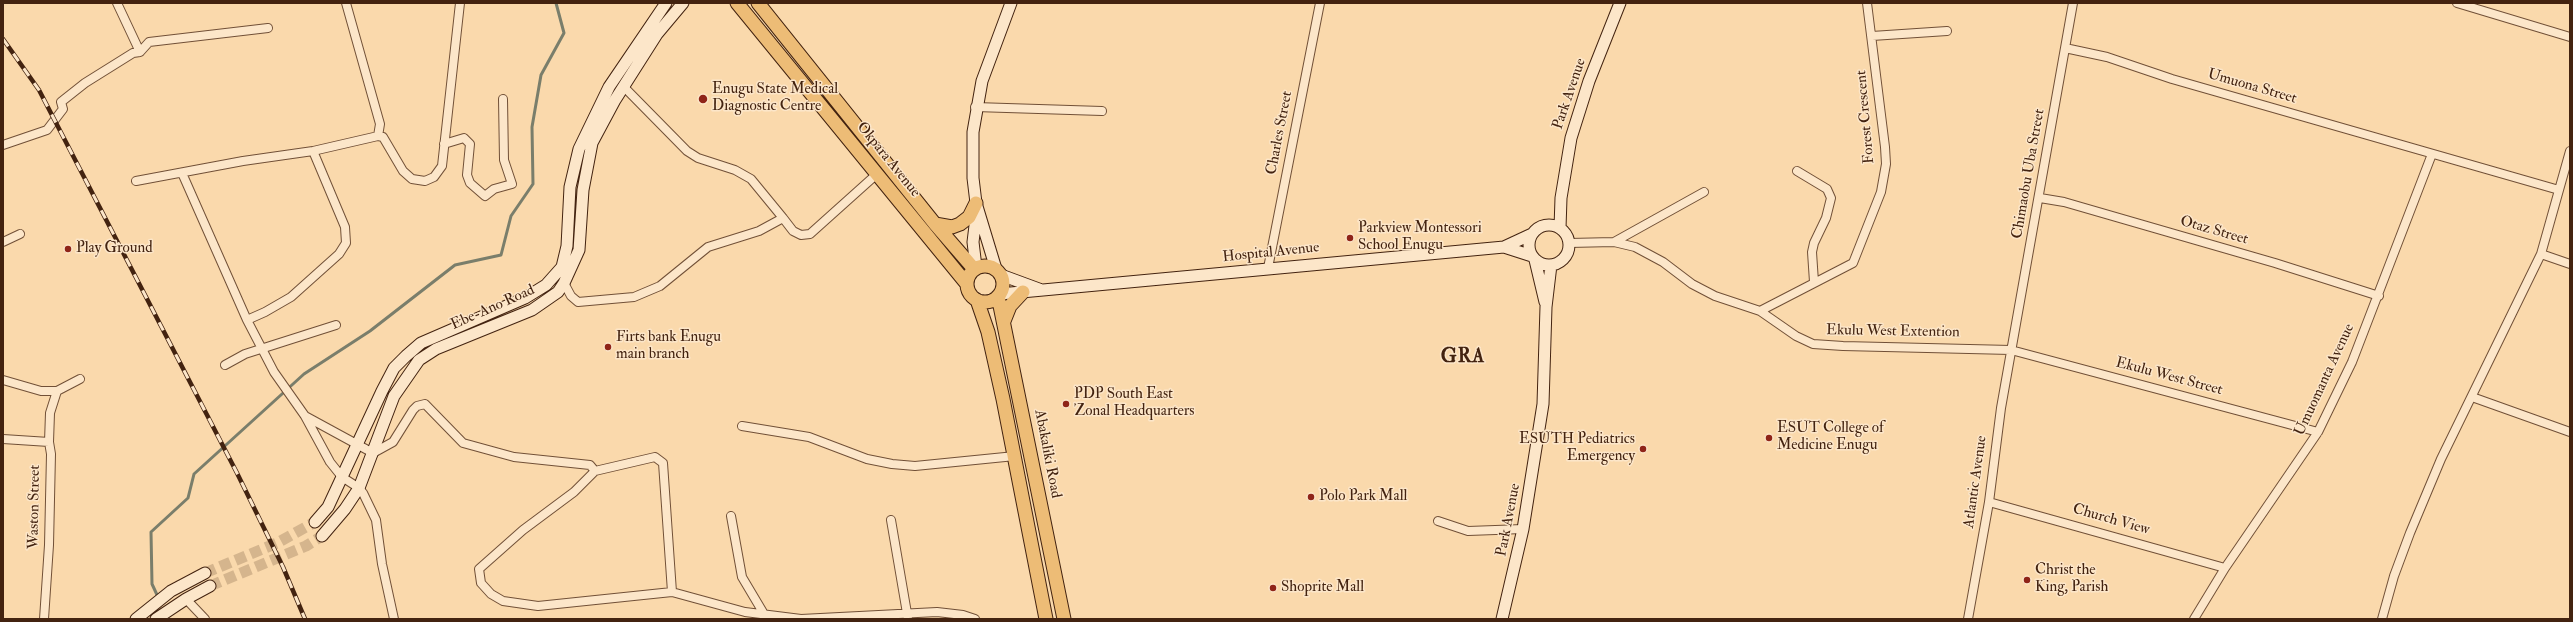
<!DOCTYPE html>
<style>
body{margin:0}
#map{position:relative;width:2573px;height:622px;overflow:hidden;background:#fad9ac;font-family:"IM FELL Double Pica",serif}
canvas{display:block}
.frame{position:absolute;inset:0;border:4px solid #432310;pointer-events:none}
</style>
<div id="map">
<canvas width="2573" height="622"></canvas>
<div class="frame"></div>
</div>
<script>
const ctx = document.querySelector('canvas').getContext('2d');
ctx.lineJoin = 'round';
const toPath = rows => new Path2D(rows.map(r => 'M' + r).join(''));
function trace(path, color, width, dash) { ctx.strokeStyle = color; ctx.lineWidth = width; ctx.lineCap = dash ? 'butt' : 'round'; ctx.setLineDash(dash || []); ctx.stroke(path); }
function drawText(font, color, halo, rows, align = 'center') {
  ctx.font = font + ' "IM FELL Double Pica",serif'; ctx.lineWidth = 3; ctx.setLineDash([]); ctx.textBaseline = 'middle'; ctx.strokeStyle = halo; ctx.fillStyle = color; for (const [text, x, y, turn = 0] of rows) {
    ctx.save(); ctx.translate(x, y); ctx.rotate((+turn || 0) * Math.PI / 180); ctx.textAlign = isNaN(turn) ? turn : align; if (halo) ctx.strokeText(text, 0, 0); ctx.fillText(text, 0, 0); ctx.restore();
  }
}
trace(toPath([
 [158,597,152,584,151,532,188,498,194,474,304,374,370,331,455,265,501,255,511,216,533,184,532,127,541,75,564,33,556,3]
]), '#7a7e6b', 3);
trace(toPath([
 [205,573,277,543,315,522],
 [210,586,306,546,322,536]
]), '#d5b58d', 11, [11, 5.5]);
const street = toPath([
 [117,3,140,52],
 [2457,3,2570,37],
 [1872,36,1947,31],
 [2065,48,2107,57,2172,79,2559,190],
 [624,87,687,151,698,158,735,170,751,179,783,218],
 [975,107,1102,111],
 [378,136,383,137,403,171,412,179,425,181,434,177,442,166,460,3],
 [444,144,464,138,470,144,467,175,470,183,485,196,494,189,512,184,504,160,503,99],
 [3,145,47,130,63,109,61,102,85,83,133,53,140,52,149,42,268,28],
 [1797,171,1827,189,1831,198,1826,218,1814,243,1812,252,1814,282],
 [182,173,247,320,274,372,305,416,330,462,342,477,359,488,363,493,376,520,382,564,394,619],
 [136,181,243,161,313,151,378,136,380,124,346,3],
 [2040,198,2064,202,2275,263,2379,296],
 [3,242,20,234],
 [1614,242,1704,192],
 [1569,243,1614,242,1635,247,1663,262,1692,284,1715,296,1760,311,1796,336,1813,344,1843,346,2011,350,2318,432],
 [2541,254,2570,264],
 [1268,268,1320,3],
 [564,283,571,296,578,302,634,297,660,286,708,247,759,231,783,218,793,231,801,235,810,234,878,173],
 [1760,311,1853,263,1881,192,1886,164,1885,147,1867,3],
 [247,320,265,312,291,297,339,254,346,243,345,227,313,151],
 [225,365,245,354,336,325],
 [3,380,41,391,57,391,80,379],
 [2472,397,2570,432],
 [305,416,373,453,393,442,413,410,417,406,425,404,463,443,514,457,590,465,595,471],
 [742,426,809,437,867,459,892,464,915,466,1015,456],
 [3,439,49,442,51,454,49,545,44,619],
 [49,442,50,413,57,391],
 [1989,502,2225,568],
 [731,516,742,577,764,614,764,618],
 [891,520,908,619],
 [1438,521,1468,531,1523,529],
 [672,592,663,463,655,457,595,471,574,492,523,530,479,569,481,583,491,594,503,601,538,606,672,592,745,612,801,619,937,612,963,615,975,619],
 [186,599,205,619],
 [1968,619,1989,502,2001,408,2073,3],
 [2194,619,2225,568,2318,432,2352,362,2432,154],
 [2382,619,2394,576,2410,533,2441,459,2541,254,2570,151]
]);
const secondary = toPath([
 '1529 245a20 20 0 1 1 40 0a20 20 0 1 1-40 0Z',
 [1560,228,1561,198,1571,138,1589,81,1620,3],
 [1504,247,1532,256],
 [1535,260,1545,302],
 [976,267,973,242,977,209],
 [996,269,976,203,973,178,973,132,982,81,1011,3],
 [1001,275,1039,289],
 [1000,294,1504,247,1532,234],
 [315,522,328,507,382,391,394,368,406,356,421,343,525,298,546,285,562,267,567,246,570,187,579,149,609,87,666,3],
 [322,536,345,509,359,488,394,396,419,360,436,349,532,310,558,292,564,283,579,250,583,190,592,143,615,100,657,34,683,3],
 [136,619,171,591,205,573],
 [156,619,186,599,210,586],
 [1502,619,1523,529,1543,404,1546,307,1551,265]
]);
const primary = toPath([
 [737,3,966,283],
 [758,3,935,224,974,269],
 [935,224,952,227,960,224,969,217,976,203],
 '967 284a18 18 0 1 1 36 0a18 18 0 1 1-36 0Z',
 [998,296,1064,619],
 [977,300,988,332,1003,399,1046,619],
 [1004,321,1010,306,1023,292]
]);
trace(street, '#715037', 10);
trace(secondary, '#432310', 13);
trace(primary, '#432310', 15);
trace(street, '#fce6c9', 8);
trace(secondary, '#fce6c9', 11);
trace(primary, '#edbc76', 13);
const rail = toPath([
 [3,39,39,90,84,177,237,473,283,567,305,619]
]);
trace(rail, '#432310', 4.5);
trace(rail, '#fce6c9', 3, [9]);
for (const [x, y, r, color] of [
 [703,99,5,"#8f2418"],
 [1350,238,4,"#8f2418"],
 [68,249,4,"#8f2418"],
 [608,347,4,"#8f2418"],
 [1066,404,4,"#8f2418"],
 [1769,438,4,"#8f2418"],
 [1643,449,4,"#8f2418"],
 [1311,497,4,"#8f2418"],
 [2027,580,4,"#8f2418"],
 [1273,588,4,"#8f2418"]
]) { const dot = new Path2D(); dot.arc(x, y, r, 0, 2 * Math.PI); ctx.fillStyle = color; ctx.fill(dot); trace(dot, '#fce6c9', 1.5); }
drawText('15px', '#432310', '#fce6c9', [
 ["Umuona Street",2252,87,16],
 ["Park Avenue",1570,94,-71],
 ["Forest Crescent",1866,117,-95],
 ["Charles Street",1280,133,-79],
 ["Okpara Avenue",888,160,51],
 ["Chimaobu Uba Street",2029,174,-80],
 ["Otaz Street",2214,231,16],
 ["Hospital Avenue",1271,253,-6],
 ["Ebe-Ano Road",493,308,-24],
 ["Ekulu West Extention",1893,332,1],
 ["Ekulu West Street",2169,377,15],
 ["Umuomanta Avenue",2325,380,-65],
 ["Abakaliki Road",1047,454,79],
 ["Atlantic Avenue",1976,482,-82],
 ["Waston Street",35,507,-89],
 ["Park Avenue",1509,520,-79],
 ["Church View",2111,520,16]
]);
drawText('15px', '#432310', '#fce6c9', [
 ["Enugu State Medical",712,90],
 ["Diagnostic Centre",712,107],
 ["Parkview Montessori",1358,229],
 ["School Enugu",1358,246],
 ["Play Ground",76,249],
 ["Firts bank Enugu",616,338],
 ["main branch",616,355],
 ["PDP South East",1074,395],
 ["Zonal Headquarters",1074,412],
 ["ESUT College of",1777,429],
 ["Medicine Enugu",1777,446],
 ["ESUTH Pediatrics",1635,440,"right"],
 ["Emergency",1635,457,"right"],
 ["Polo Park Mall",1319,497],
 ["Christ the",2035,571],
 ["King, Parish",2035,588],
 ["Shoprite Mall",1281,588]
], 'left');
ctx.letterSpacing = '1px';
drawText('bold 19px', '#432310', '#fce6c9', [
 ["GRA",1463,358]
]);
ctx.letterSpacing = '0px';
</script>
